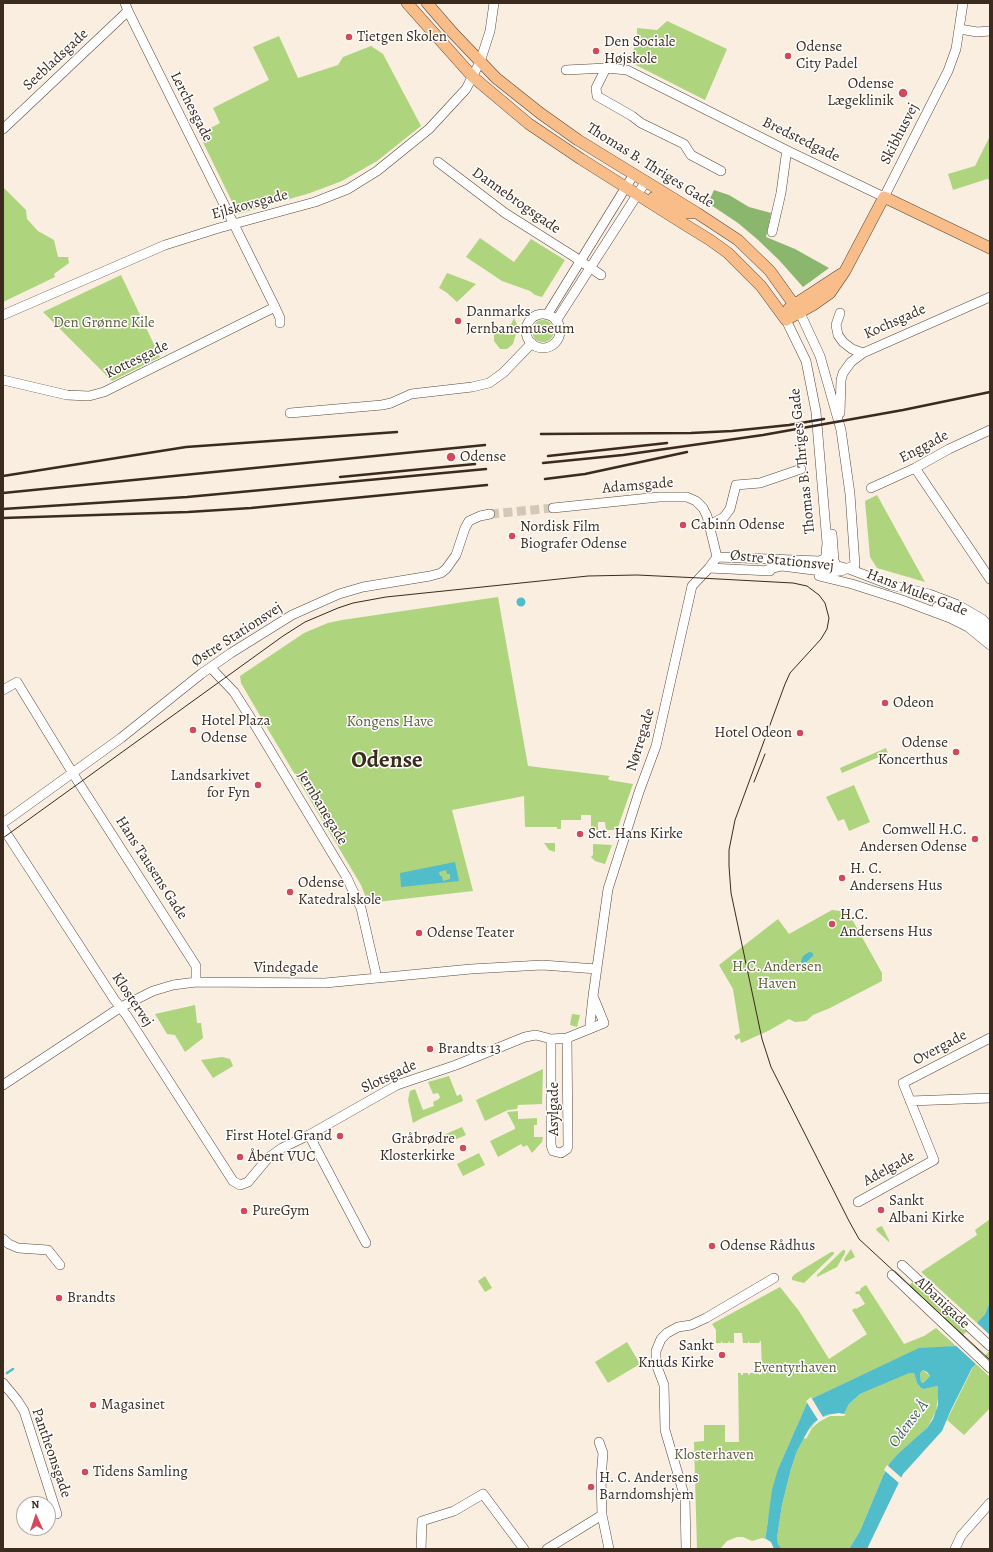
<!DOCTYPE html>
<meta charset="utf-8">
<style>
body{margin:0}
#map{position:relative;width:993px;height:1552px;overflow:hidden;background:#f9eedf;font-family:Alegreya,serif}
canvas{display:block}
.frame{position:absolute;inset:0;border:4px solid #3b2a1e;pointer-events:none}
.north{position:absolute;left:16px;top:1496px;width:40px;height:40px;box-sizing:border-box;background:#fff;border:1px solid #b1aaa5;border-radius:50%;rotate:357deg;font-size:11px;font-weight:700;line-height:16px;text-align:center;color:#3b2a1e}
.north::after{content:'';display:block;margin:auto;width:14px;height:18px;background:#d1495b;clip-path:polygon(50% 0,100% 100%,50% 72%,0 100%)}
</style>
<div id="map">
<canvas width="993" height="1552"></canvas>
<div class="frame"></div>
<div class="north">N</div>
</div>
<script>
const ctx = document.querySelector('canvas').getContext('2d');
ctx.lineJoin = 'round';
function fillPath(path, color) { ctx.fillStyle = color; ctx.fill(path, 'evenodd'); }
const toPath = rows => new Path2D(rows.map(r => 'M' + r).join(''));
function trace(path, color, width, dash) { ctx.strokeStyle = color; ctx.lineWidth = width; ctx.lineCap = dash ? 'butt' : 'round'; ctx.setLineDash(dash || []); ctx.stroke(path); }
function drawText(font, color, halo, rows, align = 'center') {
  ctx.font = font + ' Alegreya,serif'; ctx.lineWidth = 3; ctx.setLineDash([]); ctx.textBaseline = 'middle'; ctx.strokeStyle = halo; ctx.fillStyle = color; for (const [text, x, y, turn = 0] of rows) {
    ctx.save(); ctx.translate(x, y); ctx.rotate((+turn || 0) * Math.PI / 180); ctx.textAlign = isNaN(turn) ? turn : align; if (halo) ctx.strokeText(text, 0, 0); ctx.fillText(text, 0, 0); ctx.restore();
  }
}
fillPath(toPath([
 [667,21,727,49,705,100,628,61,637,42,637,28,657,30],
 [279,36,298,78,338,65,343,57,371,46,383,54,421,126,377,161,342,181,310,193,238,214,199,134,220,123,213,108,269,80,253,47],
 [990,136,990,180,987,179,953,190,948,174,975,166],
 [3,187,26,210,27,219,38,231,54,240,58,257,68,257,69,263,54,274,55,277,3,302],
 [480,238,514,262,531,239,565,260,542,297,535,295,530,291,502,281,466,257],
 [447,273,476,284,457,302,446,292,439,288],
 [121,275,160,357,112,381,43,312],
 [514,318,517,324,517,330,513,344,507,349,500,349,494,341,494,332,497,328,511,324],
 '532 331a11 11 0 1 1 22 0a11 11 0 1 1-22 0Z',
 [877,495,925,582,877,568,870,557,865,501],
 [498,597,528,766,610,776,608,778,609,780,633,784,617,830,606,830,605,822,598,822,598,830,591,830,591,815,581,815,581,820,561,820,561,829,557,829,557,827,525,827,524,796,452,810,473,891,368,903,361,885,266,726,241,683,240,676,304,633,328,623,342,620],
 [886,748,888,753,842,773,840,768],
 [854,785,870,822,849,831,844,819,838,821,826,797],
 [544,843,555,843,555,852,549,850],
 [593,844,612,845,605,864,595,861,591,857,593,855],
 [832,910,848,912,882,973,882,981,830,1008,813,1015,806,1021,795,1022,789,1019,768,1031,741,1043,740,1038,736,1040,734,1036,740,1033,733,989,719,965,778,919,789,934],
 [195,1005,197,1023,201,1023,203,1038,185,1052,175,1035,167,1034,155,1014],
 [572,1014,580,1015,577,1027,570,1025],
 [222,1057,230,1059,233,1066,213,1078,201,1060],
 [543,1069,542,1104,518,1105,517,1109,508,1110,485,1121,476,1100],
 [449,1076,457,1096,461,1094,463,1101,422,1118,413,1123,408,1100,410,1091,415,1089,423,1110,434,1106,433,1102,439,1099,440,1097,438,1093,433,1094,428,1082],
 [518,1111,518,1119,537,1118,537,1125,534,1125,534,1137,543,1137,542,1142,532,1153,527,1145,523,1147,521,1144,498,1157,490,1141,515,1129,515,1127,507,1112],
 [462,1127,466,1135,444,1144,441,1136],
 [479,1153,485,1165,463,1176,457,1164],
 [990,1219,990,1302,985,1314,977,1323,921,1272,977,1235,975,1230],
 [882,1226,889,1240,889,1242,876,1230,877,1228],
 [851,1249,855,1257,845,1262,844,1259],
 [843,1250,845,1250,845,1253,837,1267,817,1277,817,1275],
 [831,1252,834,1252,834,1254,804,1283,792,1280,792,1277,795,1274],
 [485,1276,492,1288,485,1292,478,1281],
 [914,1281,990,1349,990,1364,908,1286],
 [866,1285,904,1344,924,1336,936,1328,956,1346,937,1348,901,1357,813,1398,807,1403,778,1469,767,1525,766,1539,762,1538,752,1541,743,1537,737,1537,727,1541,720,1549,697,1549,694,1442,704,1441,704,1425,725,1425,725,1442,739,1442,738,1373,741,1373,741,1375,743,1375,743,1373,748,1373,748,1375,750,1374,750,1373,759,1373,759,1375,762,1374,761,1341,760,1341,759,1343,750,1343,748,1341,748,1343,743,1343,742,1333,734,1333,734,1343,730,1343,729,1341,728,1343,723,1343,721,1341,721,1343,716,1343,716,1330,712,1324,780,1287,799,1311,829,1359,867,1334,852,1310,855,1308,856,1309,865,1304,859,1294,856,1294,855,1292,860,1291,861,1288],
 [627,1342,640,1364,608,1383,595,1362],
 [975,1363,990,1377,990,1408,964,1435,947,1420],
 [923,1370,930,1376,923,1383,921,1382,920,1373],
 [909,1372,914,1373,917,1383,921,1388,924,1389,938,1386,938,1398,936,1411,927,1428,889,1464,883,1476,860,1531,849,1549,782,1549,778,1544,777,1538,782,1505,791,1469,797,1451,810,1427,826,1415,844,1414,849,1404,860,1394]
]), '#aed47e');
fillPath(toPath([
 [714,190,729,195,749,207,771,213,766,237,795,249,829,268,803,287,779,260,757,239,738,223,708,203]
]), '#8ab66d');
fillPath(toPath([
 '516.5 602a4.5 4.5 0 1 1 9 0a4.5 4.5 0 1 1-9 0Z',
 [455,862,459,881,401,887,400,873],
 [446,870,447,874,450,874,450,879,443,881,442,876,440,876,439,872],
 [809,952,813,953,813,956,804,964,801,964,801,961,803,956],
 [990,1302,990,1348,972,1368,951,1410,942,1431,903,1474,867,1549,849,1549,860,1531,883,1476,889,1464,899,1453,927,1428,933,1419,938,1405,938,1386,924,1389,921,1388,917,1383,914,1373,909,1373,860,1394,849,1404,844,1414,839,1413,826,1415,815,1422,810,1427,797,1451,791,1469,782,1505,777,1538,778,1544,782,1549,774,1549,771,1542,766,1539,766,1534,772,1490,778,1469,807,1403,813,1398,919,1348,956,1346,985,1314],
 [923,1370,927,1372,930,1376,923,1383,921,1382,920,1373]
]), '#51bdca');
fillPath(toPath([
 [976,1322,990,1335,990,1350,977,1365,954,1344],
 [811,1397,823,1417,833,1414,846,1414,844,1416,830,1416,819,1422,812,1428,806,1439,804,1438,808,1431,818,1420,806,1401],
 [887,1465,903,1479,900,1484,884,1470]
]), '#f9eedf');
trace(toPath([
 [7,1373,13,1369]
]), '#51bdca', 2.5);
trace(toPath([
 [490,514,553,508]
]), '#d3c7b8', 9, [9, 4.5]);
const minor = toPath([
 [125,3,128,11,275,307,280,318,280,323],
 [960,29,977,32,990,31],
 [606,68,596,88,597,96,632,116,641,123,684,144,691,155,721,171],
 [566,70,606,68,627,70,788,151,884,197,948,71,956,49,963,3],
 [3,129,128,11],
 [438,162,505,213,573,256,601,275],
 [772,232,781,193,786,156,788,151],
 [840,313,836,325,838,335,843,342,852,349,863,353],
 '526 331a17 17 0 1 1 34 0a17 17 0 1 1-34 0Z',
 [3,315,165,245,219,228,315,202,348,189,377,171,429,129,466,89,480,62,490,31,494,3],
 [547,315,634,174],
 [786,320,806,361,816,412,827,543,826,555,825,558,820,561],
 [556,321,646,181],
 [3,380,67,395,89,396,104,392,275,307],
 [290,413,382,405,391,403,411,394,472,387,489,383,503,373,532,343],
 [840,413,841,380,843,373,851,362,863,353,990,297],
 [915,468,990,579],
 [871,488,915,468,949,449,990,430],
 [553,508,659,497,687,497,696,501,703,508,707,516,717,557,709,568,692,586,656,746,639,792,608,889,593,996,590,1024,592,1028],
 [710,525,724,517,730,509,736,485,760,483,801,469],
 [832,534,834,561,838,568],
 [717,557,820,561,849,569,891,585,929,594,958,605,982,619,990,627],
 [709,568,770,571],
 [766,570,782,566,829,572,841,571,855,565,850,494,841,430,820,356,800,313],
 [819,576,852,584,902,600,950,618,968,627,990,645],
 [937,607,954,612,963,616,990,635],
 [211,668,234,692,250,717,347,878,361,908,377,978],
 [3,690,17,682,77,780,196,966,196,982],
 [3,823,121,738,201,674,231,653,292,615,339,594,363,587,430,576,441,573,446,569,456,555,465,528,469,521,480,516,490,514],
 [3,828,114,999,127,1016,233,1181,240,1185,248,1182,268,1158,282,1148,309,1135,397,1085,456,1065,525,1037,536,1035,551,1039,567,1038,604,1023,593,996],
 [551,1039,551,1145,553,1151,561,1153,567,1149,568,1146,567,1038],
 [3,1085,121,1007,153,991,173,985,196,982,325,983,471,969,542,965,597,969],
 [910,1101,990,1098],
 [309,1135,366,1243],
 [858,1202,934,1160,903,1083,990,1038],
 [3,1239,9,1244,18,1248,48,1250,60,1265],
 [902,1265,990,1346],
 [892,1275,990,1368],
 [3,1383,17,1400,24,1411,57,1514],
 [599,1442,603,1453,601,1478,602,1515,609,1549],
 [421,1549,422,1521,454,1511,483,1494,524,1549],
 [547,1549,602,1515],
 [686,1549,685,1498,665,1430,664,1385,656,1364,656,1351,661,1339,667,1333,678,1327,691,1325,706,1318,774,1278],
 [955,1549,961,1536,990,1503]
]);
const major = toPath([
 [407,3,473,77,504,103,529,124,581,159,684,224,710,240,728,253,761,286,786,320,813,305,830,293,845,271,884,197,990,248],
 [427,3,453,33,496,78,540,113,578,140,697,213,738,240,770,271,800,313],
 [654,197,681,213,697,213],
 [789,308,841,274]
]);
trace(minor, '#58473b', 10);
trace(major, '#58473b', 12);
trace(minor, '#fff', 9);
trace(major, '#f8bd88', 11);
trace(toPath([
 [754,782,765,754],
 [3,838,283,636,305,622,338,608,353,603,386,597,588,576,637,575,700,578,793,583,807,586,819,595,825,603,829,618,827,629,821,639,790,673,785,684,735,820,729,850,729,866,731,893,762,1039,771,1067,849,1221,859,1239,990,1360]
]), '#3b2a1e', 1);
trace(toPath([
 [541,434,691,433,732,431,789,425,824,419],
 [548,456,667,443],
 [543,463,623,455,763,435,903,410,990,392],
 [3,476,186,447,397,432],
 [340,477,475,464],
 [545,479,585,474,687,452],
 [3,493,485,445],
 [3,509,187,497,486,469],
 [3,518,188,512,251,508,487,485]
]), '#3b2a1e', 2.5);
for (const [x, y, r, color] of [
 [349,37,4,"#d1495b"],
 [596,51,4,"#d1495b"],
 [788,56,4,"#d1495b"],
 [903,93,5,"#d1495b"],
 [458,321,4,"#d1495b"],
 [451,457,5,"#d1495b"],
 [683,525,4,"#d1495b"],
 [512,536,4,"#d1495b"],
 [885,703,4,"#d1495b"],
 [193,730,4,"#d1495b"],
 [800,733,4,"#d1495b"],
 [956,752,4,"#d1495b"],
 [258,785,4,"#d1495b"],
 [580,834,4,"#d1495b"],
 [975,839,4,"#d1495b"],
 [842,878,4,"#d1495b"],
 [290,892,4,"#d1495b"],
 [832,924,4,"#d1495b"],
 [419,933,4,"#d1495b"],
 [430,1049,4,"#d1495b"],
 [340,1136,4,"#d1495b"],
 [463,1148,4,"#d1495b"],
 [240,1157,4,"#d1495b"],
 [881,1210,4,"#d1495b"],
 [244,1211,4,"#d1495b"],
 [712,1246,4,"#d1495b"],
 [59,1298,4,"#d1495b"],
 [722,1355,4,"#d1495b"],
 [93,1405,4,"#d1495b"],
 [85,1472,4,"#d1495b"],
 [591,1487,4,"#d1495b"]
]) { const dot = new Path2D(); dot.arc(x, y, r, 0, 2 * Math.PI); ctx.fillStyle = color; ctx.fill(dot); trace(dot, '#fff', 1.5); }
drawText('15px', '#3b2a1e', '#fff', [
 ["Tietgen Skolen",357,37],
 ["Den Sociale",604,42],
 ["Højskole",604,59],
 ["Odense",796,47],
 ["City Padel",796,64],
 ["Odense",894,84,"right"],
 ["Lægeklinik",894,101,"right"],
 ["Danmarks",466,312],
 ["Jernbanemuseum",466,329],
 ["Odense",460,457],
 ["Cabinn Odense",691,525],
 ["Nordisk Film",520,527],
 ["Biografer Odense",520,544],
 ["Odeon",893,703],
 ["Hotel Plaza",201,721],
 ["Odense",201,738],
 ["Hotel Odeon",792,733,"right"],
 ["Odense",948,743,"right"],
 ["Koncerthus",948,760,"right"],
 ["Landsarkivet",250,776,"right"],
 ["for Fyn",250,793,"right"],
 ["Comwell H.C.",967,830,"right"],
 ["Andersen Odense",967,847,"right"],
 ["Sct. Hans Kirke",588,834],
 ["H. C.",850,869],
 ["Andersens Hus",850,886],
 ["Odense",298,883],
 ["Katedralskole",298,900],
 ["H.C.",840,915],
 ["Andersens Hus",840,932],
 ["Odense Teater",427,933],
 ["Brandts 13",438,1049],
 ["First Hotel Grand",332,1136,"right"],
 ["Gråbrødre",455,1139,"right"],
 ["Klosterkirke",455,1156,"right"],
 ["Åbent VUC",248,1157],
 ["Sankt",889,1201],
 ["Albani Kirke",889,1218],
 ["PureGym",252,1211],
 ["Odense Rådhus",720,1246],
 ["Brandts",67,1298],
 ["Sankt",714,1346,"right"],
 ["Knuds Kirke",714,1363,"right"],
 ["Magasinet",101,1405],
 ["Tidens Samling",93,1472],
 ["H. C. Andersens",599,1478],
 ["Barndomshjem",599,1495]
], 'left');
drawText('15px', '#3b2a1e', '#fff', [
 ["Seebladsgade",56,60,-43],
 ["Lerchesgade",191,107,63],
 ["Skibhusvej",900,134,-63],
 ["Bredstedgade",801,140,26],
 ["Thomas B. Thriges Gade",650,166,32],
 ["Dannebrogsgade",516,201,35],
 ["Ejlskovsgade",250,205,-15],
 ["Kochsgade",895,322,-24],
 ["Kottesgade",137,360,-26],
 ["Enggade",924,447,-28],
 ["Thomas B. Thriges Gade",803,461,-96],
 ["Adamsgade",638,486,-5],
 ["Østre Stationsvej",782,561,6],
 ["Hans Mules Gade",917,593,21],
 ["Østre Stationsvej",237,635,-33],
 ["Nørregade",641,740,-73],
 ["Jernbanegade",322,808,59],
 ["Hans Tausens Gade",151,868,57],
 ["Vindegade",286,968],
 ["Klostervej",132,1000,56],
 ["Overgade",940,1048,-28],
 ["Slotsgade",389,1077,-25],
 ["Asylgade",554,1109,-90],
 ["Adelgade",889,1169,-29],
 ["Albanigade",942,1303,43],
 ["Pantheonsgade",51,1453,71]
]);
drawText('15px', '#5e5d3b', '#fff', [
 ["Den Grønne Kile",104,323],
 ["Kongens Have",390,722],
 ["H.C. Andersen",777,967],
 ["Haven",777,984],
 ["Eventyrhaven",795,1368],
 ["Klosterhaven",714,1455]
]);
drawText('italic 16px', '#435d5a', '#fff', [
 ["Odense Å",909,1424,-53]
]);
drawText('bold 23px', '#3b2a1e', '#fff', [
 ["Odense",387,761]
]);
</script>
